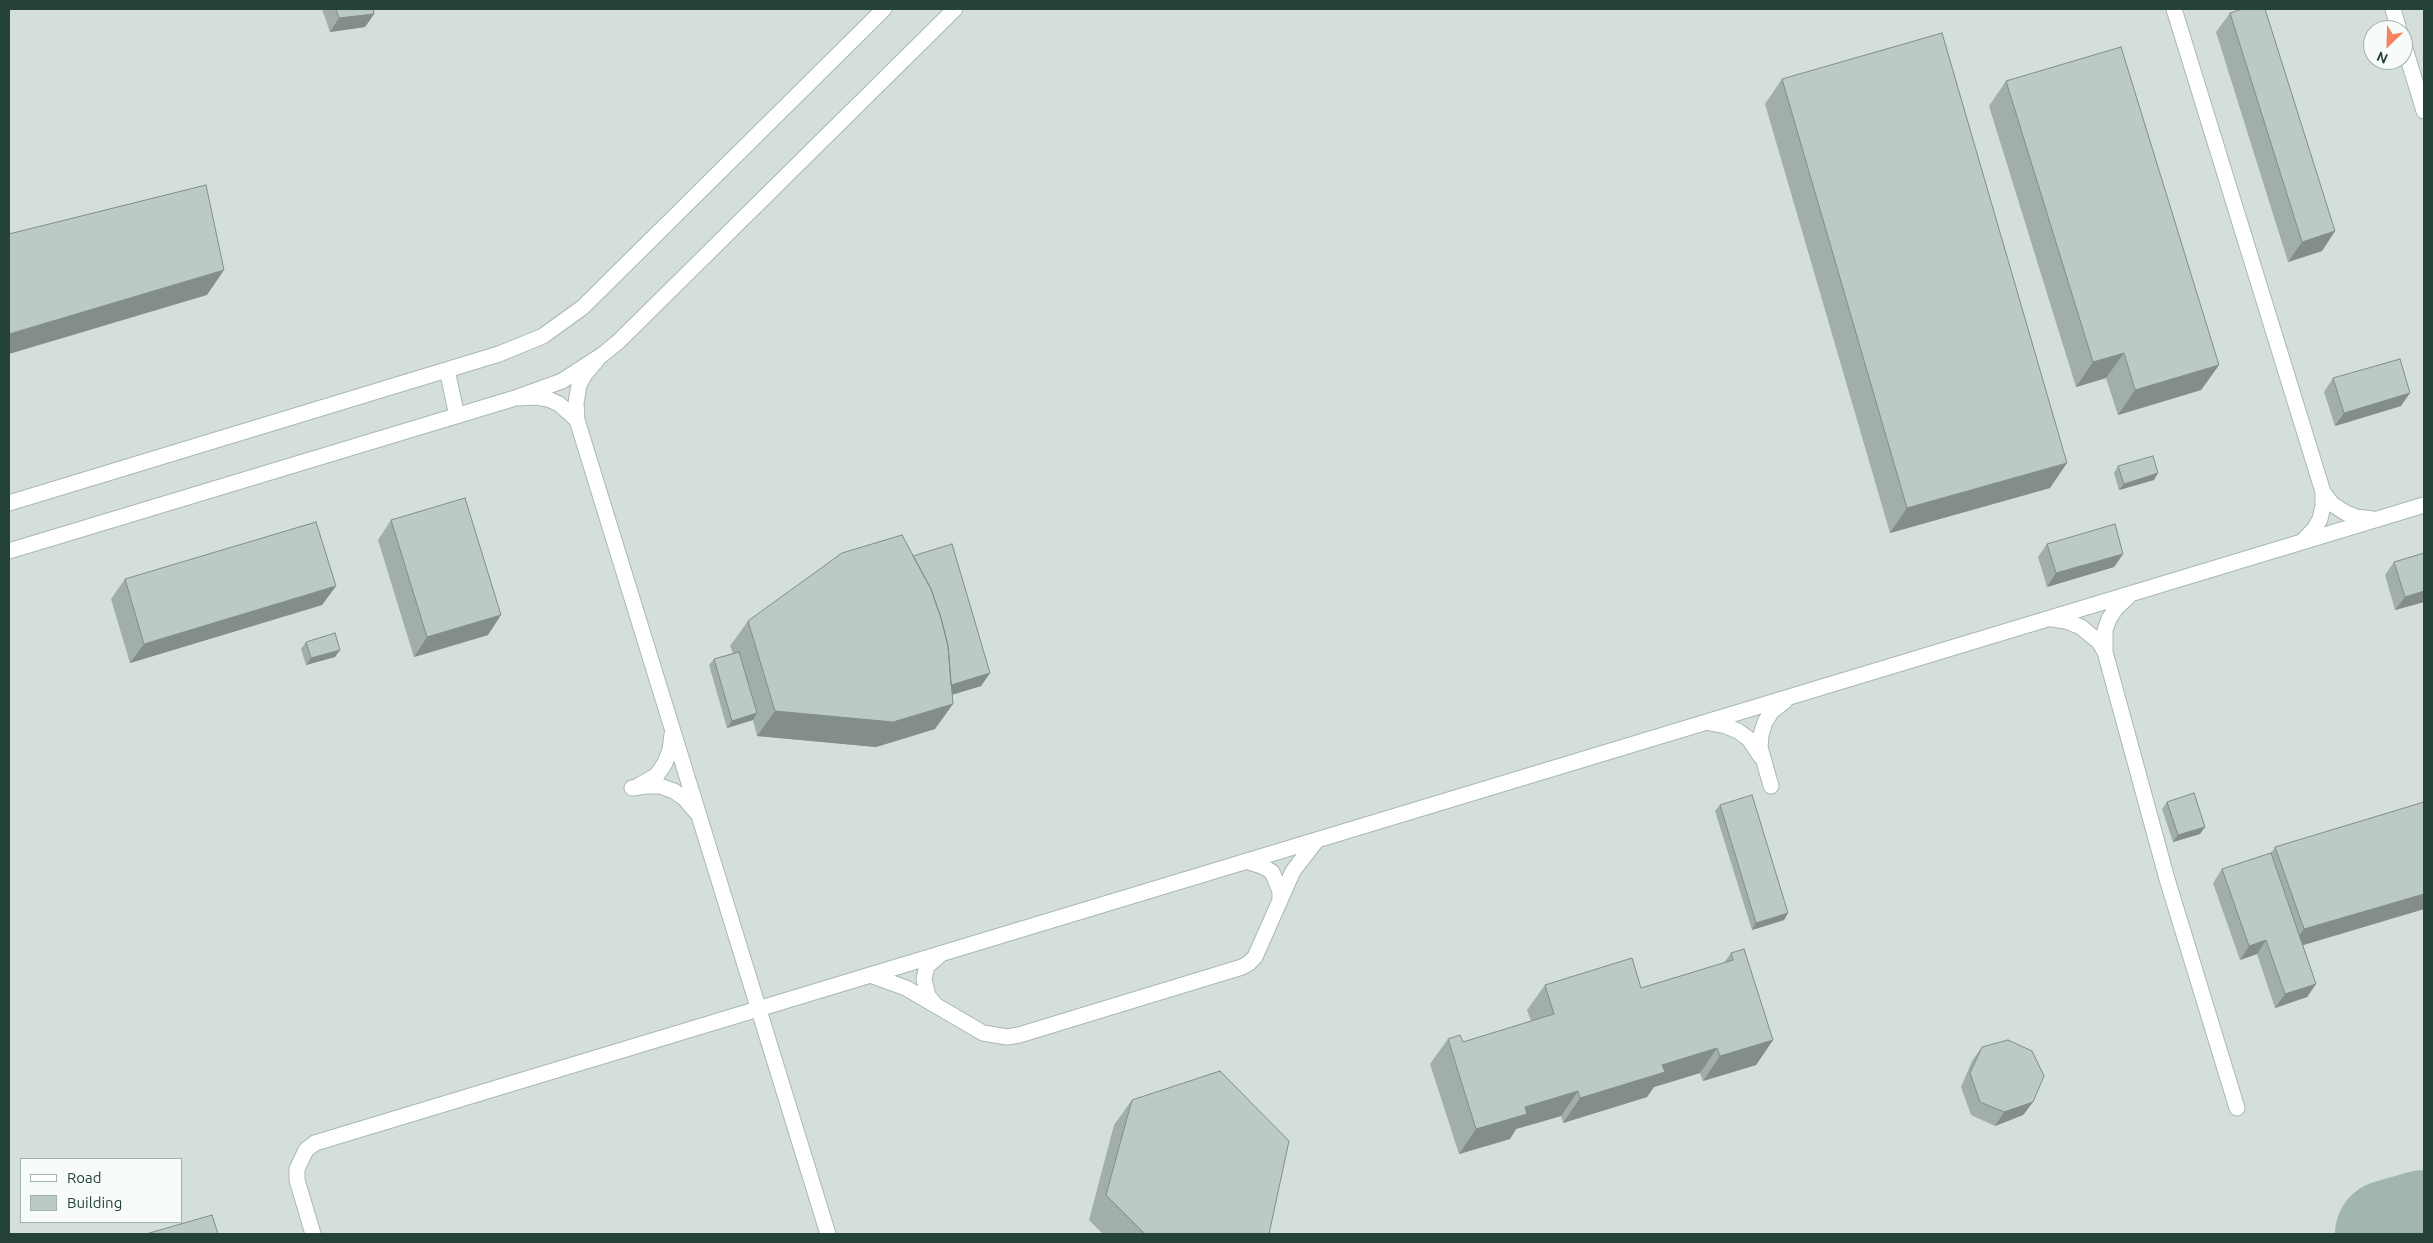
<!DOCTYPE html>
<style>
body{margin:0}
#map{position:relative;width:2433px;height:1243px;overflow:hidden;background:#e6efeb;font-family:Ubuntu,sans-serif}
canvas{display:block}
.frame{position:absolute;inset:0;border:10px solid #24423a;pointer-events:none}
.legend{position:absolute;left:20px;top:1158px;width:162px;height:65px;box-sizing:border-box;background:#f7fbf9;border:1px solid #a3b1ad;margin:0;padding:6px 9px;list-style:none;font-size:15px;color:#24423a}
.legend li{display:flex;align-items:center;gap:10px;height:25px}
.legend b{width:25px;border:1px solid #a3b1ad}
.north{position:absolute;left:2363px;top:20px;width:50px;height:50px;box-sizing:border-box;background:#f7fbf9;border:1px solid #a3b1ad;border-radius:50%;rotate:204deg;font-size:14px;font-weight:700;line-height:20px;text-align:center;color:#24423a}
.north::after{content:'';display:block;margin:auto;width:18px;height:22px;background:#f4845f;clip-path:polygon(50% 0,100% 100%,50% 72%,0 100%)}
</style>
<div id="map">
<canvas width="2433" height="1243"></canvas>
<div class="frame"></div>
<ul class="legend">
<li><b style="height:6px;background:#fff"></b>Road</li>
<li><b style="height:14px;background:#bbcac4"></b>Building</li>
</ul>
<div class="north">N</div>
</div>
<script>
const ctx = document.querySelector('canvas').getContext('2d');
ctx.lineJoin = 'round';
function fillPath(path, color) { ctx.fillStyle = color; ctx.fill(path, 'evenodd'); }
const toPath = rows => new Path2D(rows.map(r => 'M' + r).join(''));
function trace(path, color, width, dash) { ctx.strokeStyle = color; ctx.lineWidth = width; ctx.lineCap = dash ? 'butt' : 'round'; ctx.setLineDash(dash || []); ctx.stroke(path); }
fillPath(toPath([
 [9,9,2424,9,2424,1234,9,1234],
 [2373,30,2403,30,2403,60,2373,60],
 [21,1159,181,1159,181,1222,21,1222]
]), '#d4dfda');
trace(toPath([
 [2389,1234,2424,1224]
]), '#a2b6b0', 108);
const service = toPath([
 [2174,9,2323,492,2323,506,2320,519,2315,528,2303,541],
 [2393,9,2399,30],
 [2403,42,2424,111],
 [597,360,585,374,579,385,576,403,577,420,828,1234],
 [519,398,536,397,548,399,559,404,577,420],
 [2323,492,2332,504,2346,513,2356,517,2373,519],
 [2128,597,2116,608,2109,619,2105,630,2105,652,2167,879,2237,1108],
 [2052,619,2066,621,2081,627,2099,642,2105,652],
 [1710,723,1726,726,1738,731,1749,739,1761,757],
 [638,786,657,775,665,763,670,750,672,734],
 [1771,786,1760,747,1761,735,1765,722,1772,711,1785,701],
 [632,788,646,786,660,786,674,791,685,799,696,812],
 [1246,861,1264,867,1272,872,1280,891,1280,901],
 [870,975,906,988,983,1033,1007,1037,1019,1035,1242,967,1249,963,1255,957,1293,871,1317,840],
 [934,1003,928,996,924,979,927,966,940,955],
 [313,1234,297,1180,297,1169,306,1150,315,1143,2424,505]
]);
const minor = toPath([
 [447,370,457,416],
 [9,503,499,354,543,336,583,307,884,9],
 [9,551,512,399,562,381,602,355,618,342,955,9]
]);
trace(service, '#a8b8b2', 17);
trace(minor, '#a8b8b2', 17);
trace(service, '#fff', 15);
trace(minor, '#fff', 15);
fillPath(toPath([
 [322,9,373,9,374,14,365,27,330,32],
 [2230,13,2335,231,2322,251,2288,262,2216,32],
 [1782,79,2050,488,1890,533,1765,104],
 [2006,81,2219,365,2201,390,2118,415,2106,378,2076,387,1989,106],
 [2333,378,2401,406,2335,426,2324,392],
 [2118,466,2154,480,2119,490,2114,473],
 [391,520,488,635,414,657,378,540],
 [2047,544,2123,554,2114,567,2047,587,2038,557],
 [2424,553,2424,602,2395,610,2385,575,2394,562],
 [913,556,990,673,981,686,952,695,935,729,876,747,757,736,753,720,727,728,709,665,714,659,733,653,730,646,748,621],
 [125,579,336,586,322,605,130,663,111,599],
 [306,642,335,657,306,665,301,649],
 [2167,802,2200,834,2173,842,2162,809],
 [1720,805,1788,913,1784,920,1752,930,1715,811],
 [2424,805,2424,909,2303,945,2316,984,2307,997,2275,1008,2257,954,2240,960,2213,883,2222,869,2271,853,2275,847],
 [1731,953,1773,1040,1756,1065,1703,1081,1700,1073,1654,1087,1647,1097,1563,1123,1561,1116,1516,1129,1510,1139,1459,1154,1430,1064,1448,1039,1463,1042,1531,1021,1527,1010,1545,985,1641,988,1724,963],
 [1982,1047,2033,1102,2023,1115,1995,1126,1971,1115,1961,1087,1972,1061],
 [1132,1100,1269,1234,1103,1234,1089,1220,1114,1125]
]), '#a1aea9');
fillPath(toPath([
 [374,14,365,27,330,32,339,18],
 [2335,231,2322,251,2288,262,2302,242],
 [224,270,207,295,9,354,9,334],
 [2124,353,2106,378,2076,387,2093,362],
 [2219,365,2201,390,2118,415,2135,390],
 [2410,393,2401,406,2335,426,2344,413],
 [2067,463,2050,488,1890,533,1907,508],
 [2158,473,2154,480,2119,490,2124,484],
 [2123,554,2114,567,2047,587,2056,573],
 [336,586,322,605,130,663,144,644],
 [2424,591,2424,602,2395,610,2405,597],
 [501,615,488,635,414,657,427,637],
 [340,650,335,657,306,665,311,658],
 [990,673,981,686,934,700,944,687],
 [953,704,935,729,876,747,757,736,775,711],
 [757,713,753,720,727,728,732,721],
 [2205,827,2200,834,2173,842,2178,835],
 [2424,894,2424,909,2290,949,2304,929],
 [1788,913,1784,920,1752,930,1756,923],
 [2266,940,2257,954,2240,960,2249,946],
 [2316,984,2307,997,2275,1008,2285,994],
 [1773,1040,1756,1065,1703,1081,1720,1056],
 [1717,1048,1700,1073,1654,1087,1647,1097,1563,1123,1580,1098,1662,1065],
 [1578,1091,1561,1116,1516,1129,1510,1139,1459,1154,1476,1129,1525,1107],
 [2033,1102,2023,1115,1995,1126,2004,1112]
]), '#838d89');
const building = toPath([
 [336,9,373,9,374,14,339,18,336,9],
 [2242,9,2265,9,2335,231,2302,242,2230,13,2242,9],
 [1942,33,2067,463,1907,508,1782,79,1942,33],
 [2121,47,2219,365,2135,390,2124,353,2093,362,2006,81,2121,47],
 [206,185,224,270,9,334,9,234,206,185],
 [2400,359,2410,393,2344,413,2333,378,2400,359],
 [2153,456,2158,473,2124,484,2118,466,2153,456],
 [465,498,501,615,427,637,391,520,465,498],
 [316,522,336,586,144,644,125,579,316,522],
 [2115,524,2123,554,2056,573,2047,544,2115,524],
 [902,535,931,589,941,618,948,646,953,704,893,722,775,711,748,621,842,553,902,535],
 [952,544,990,673,951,685,948,646,941,618,931,589,913,556,952,544],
 [2424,553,2424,591,2405,597,2394,562,2424,553],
 [335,633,340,650,311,658,306,642,335,633],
 [739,652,757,713,732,721,714,659,739,652],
 [2194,793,2205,827,2178,835,2167,802,2194,793],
 [1752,795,1788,913,1756,923,1720,805,1752,795],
 [2424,802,2424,894,2304,929,2275,847,2424,802],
 [2271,853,2316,984,2285,994,2266,940,2249,946,2222,869,2271,853],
 [1744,949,1773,1040,1720,1056,1717,1048,1662,1065,1665,1072,1580,1098,1578,1091,1525,1107,1527,1114,1476,1129,1448,1039,1460,1035,1463,1042,1554,1014,1545,985,1632,958,1641,988,1733,960,1731,953,1744,949],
 [2008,1040,2032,1051,2044,1076,2033,1102,2004,1112,1980,1102,1970,1073,1982,1047,2008,1040],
 [1220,1071,1289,1141,1269,1234,1145,1234,1106,1195,1132,1100,1220,1071],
 [212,1215,218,1234,146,1234,212,1215]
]);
fillPath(building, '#bbcac4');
trace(building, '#838d89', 1);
</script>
